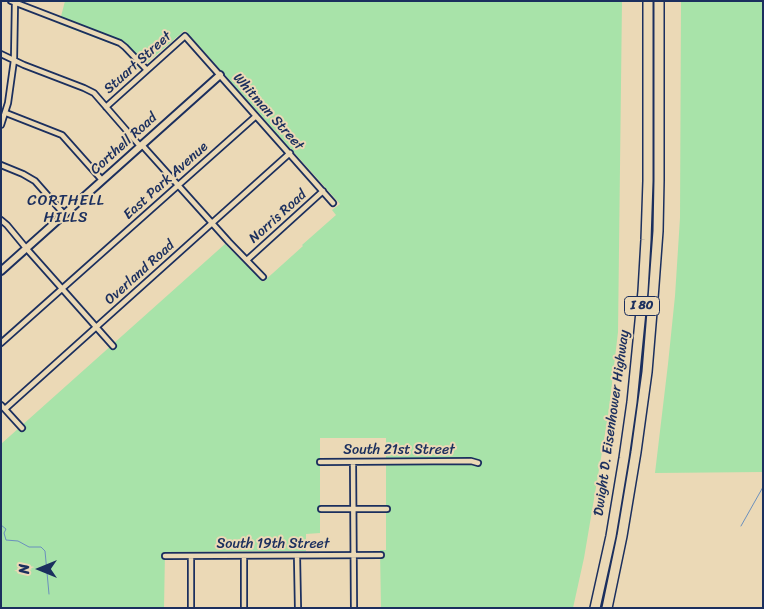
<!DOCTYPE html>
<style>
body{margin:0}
#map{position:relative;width:764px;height:609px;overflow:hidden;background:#ebd9b6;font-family:Sriracha,sans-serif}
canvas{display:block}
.frame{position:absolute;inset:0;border:2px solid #1b2f5e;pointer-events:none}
.north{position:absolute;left:15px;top:544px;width:50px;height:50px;-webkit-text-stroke:4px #ebd9b6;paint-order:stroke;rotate:270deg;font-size:14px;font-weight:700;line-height:20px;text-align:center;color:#1b2f5e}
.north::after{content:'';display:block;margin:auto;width:18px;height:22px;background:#1b2f5e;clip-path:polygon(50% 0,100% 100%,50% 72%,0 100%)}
</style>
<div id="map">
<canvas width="764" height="609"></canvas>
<div class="frame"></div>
<div class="north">N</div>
</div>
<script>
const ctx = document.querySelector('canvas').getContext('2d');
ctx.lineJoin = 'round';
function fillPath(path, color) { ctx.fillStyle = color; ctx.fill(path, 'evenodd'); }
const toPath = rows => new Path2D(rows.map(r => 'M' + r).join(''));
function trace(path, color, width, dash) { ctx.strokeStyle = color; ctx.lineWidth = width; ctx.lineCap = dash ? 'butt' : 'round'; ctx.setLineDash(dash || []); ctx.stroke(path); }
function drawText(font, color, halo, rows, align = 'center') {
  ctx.font = font + ' Sriracha,sans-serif'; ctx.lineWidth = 4; ctx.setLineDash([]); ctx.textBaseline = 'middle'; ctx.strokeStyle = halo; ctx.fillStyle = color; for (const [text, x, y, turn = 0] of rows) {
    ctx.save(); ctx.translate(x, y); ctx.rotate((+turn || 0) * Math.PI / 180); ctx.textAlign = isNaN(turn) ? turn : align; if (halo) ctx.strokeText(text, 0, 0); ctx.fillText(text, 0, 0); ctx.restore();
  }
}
fillPath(toPath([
 [65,1,622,1,618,332,609,409,603,446,584,558,573,608,381,608,380,550,386,550,386,438,320,438,320,533,306,534,306,551,165,552,164,608,1,608,1,444,225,244,263,282,303,246,302,245,336,215,332,210,340,204,185,30,140,69,120,47,59,24],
 [681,1,763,1,763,472,655,473,668,364,675,296,680,218]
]), '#a8e3a9');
trace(toPath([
 [1,525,6,529,4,533,6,540,18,541,29,547,41,547,45,551,49,594],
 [741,526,763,487]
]), '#6b90bd', 1);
const street = toPath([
 [11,1,120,43,125,47,147,70],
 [1,54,24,65,84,88,94,93,140,146],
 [106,107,185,36,333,203],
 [6,113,62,135,102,180],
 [1,125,8,103,14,60,15,2],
 [142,145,229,242,263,277],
 [1,165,23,174,35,181,64,214],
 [1,220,7,225,26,248,113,346],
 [247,260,323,191],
 [1,343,256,116],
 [1,405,22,428],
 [5,409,290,153],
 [320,462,471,461,478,463],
 [353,462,354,608],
 [321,509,387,509],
 [165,556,381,555],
 [191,556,191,608],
 [244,556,244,608],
 [297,556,298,608]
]);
const secondary = toPath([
 [1,271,220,75]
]);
const highway = toPath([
 [595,608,611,536,624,458,632,402,643,291,646,240,648,181,648,1],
 [607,608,622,536,636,452,647,372,652,312,658,231,659,180,659,1]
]);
trace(street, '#1b2f5e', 8);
trace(secondary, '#1b2f5e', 10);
trace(highway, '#1b2f5e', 12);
trace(street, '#ebd9b6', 4.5);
trace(secondary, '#ebd9b6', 6);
trace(highway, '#ebd9b6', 9);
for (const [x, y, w] of [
 [642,306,35]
]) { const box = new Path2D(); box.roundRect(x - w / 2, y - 9.5, w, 19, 4); ctx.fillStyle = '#ebd9b6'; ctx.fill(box); trace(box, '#1b2f5e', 1); }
drawText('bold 12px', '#1b2f5e', null, [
 ["I 80",642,306]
]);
drawText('14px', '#1b2f5e', '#ebd9b6', [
 ["Stuart Street",138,63,-42],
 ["Whitman Street",268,112,48],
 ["Corthell Road",124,144,-42],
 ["East Park Avenue",166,181,-42],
 ["Norris Road",278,217,-42],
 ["Overland Road",140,273,-42],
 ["Dwight D. Eisenhower Highway",612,423,-82],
 ["South 21st Street",399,450],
 ["South 19th Street",273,544]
]);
ctx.letterSpacing = '1px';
drawText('15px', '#1b2f5e', '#ebd9b6', [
 ["CORTHELL",66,201],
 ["HILLS",66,218]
]);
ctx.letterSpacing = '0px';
</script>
